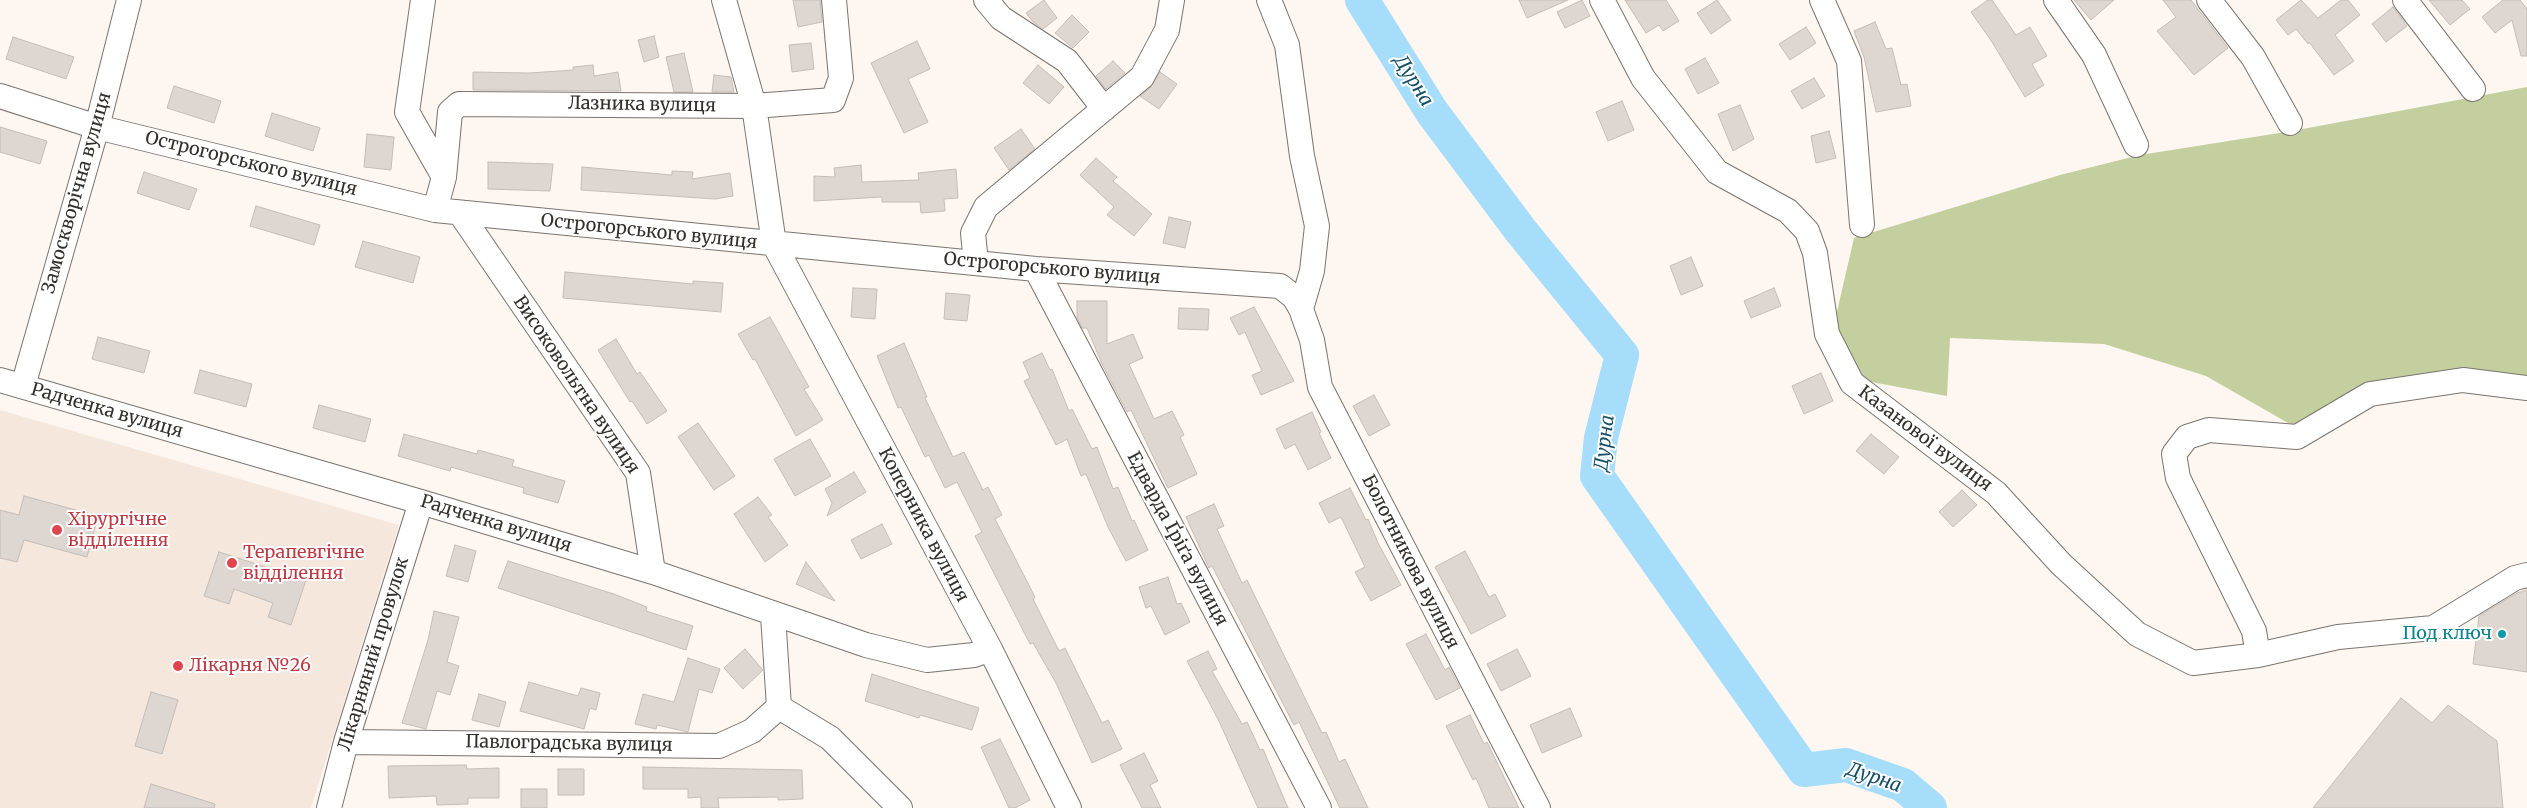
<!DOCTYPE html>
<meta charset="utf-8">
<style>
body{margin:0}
canvas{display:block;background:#fef6f0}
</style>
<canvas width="2527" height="808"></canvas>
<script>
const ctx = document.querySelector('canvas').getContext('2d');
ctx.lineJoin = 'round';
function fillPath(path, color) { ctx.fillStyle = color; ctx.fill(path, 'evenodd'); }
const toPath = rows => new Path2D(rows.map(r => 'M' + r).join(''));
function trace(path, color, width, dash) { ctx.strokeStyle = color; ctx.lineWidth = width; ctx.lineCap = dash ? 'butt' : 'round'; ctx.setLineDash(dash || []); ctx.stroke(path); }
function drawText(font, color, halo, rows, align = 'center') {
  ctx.font = font + ' Merriweather,serif'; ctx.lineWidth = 4; ctx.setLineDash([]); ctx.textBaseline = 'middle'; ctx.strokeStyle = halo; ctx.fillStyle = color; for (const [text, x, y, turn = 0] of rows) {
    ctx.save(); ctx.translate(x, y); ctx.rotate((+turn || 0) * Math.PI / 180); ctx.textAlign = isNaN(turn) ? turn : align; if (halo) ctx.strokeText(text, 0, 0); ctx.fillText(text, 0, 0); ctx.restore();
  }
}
fillPath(toPath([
 [0,410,399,525,311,808,0,808]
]), '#f6e7dd');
fillPath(toPath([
 [2527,87,2527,383,2460,374,2295,427,2206,376,2104,344,1950,338,1947,396,1855,379,1832,333,1854,238,2060,175,2140,155,2292,131]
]), '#c4cf9f');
trace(toPath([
 [1362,0,1432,112,1521,231,1622,355,1601,438,1597,476,1804,770,1846,765,1903,785,1930,808]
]), '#a6ddfa', 34);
const building = toPath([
 [793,0,820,0,822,22,798,27,793,0],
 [1044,0,1057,18,1043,29,1033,22,1026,13,1044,0],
 [1519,0,1568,0,1527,18,1519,0],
 [1582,0,1590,16,1565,28,1557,12,1582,0],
 [1625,0,1666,0,1679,21,1663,31,1659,25,1646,33,1625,0],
 [1717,0,1731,20,1711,34,1697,13,1717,0],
 [1988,0,1992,0,2016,35,2030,27,2047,56,2032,64,2044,85,2025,97,1992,42,1971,12,1988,0],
 [2074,0,2114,0,2091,20,2074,0],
 [2163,0,2191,0,2228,48,2194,75,2157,31,2176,17,2163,0],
 [2301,0,2318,18,2341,0,2348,0,2360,15,2335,35,2354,61,2334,75,2309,42,2308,44,2296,29,2288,35,2276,20,2301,0],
 [2429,0,2462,0,2470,9,2450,25,2429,0],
 [2503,0,2520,0,2527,9,2527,56,2521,56,2512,20,2495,33,2482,17,2503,0],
 [2393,7,2407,26,2386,42,2372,24,2393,7],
 [1072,15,1089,32,1073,48,1055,33,1072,15],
 [1875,22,1886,49,1892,48,1901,85,1907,84,1911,106,1876,112,1864,57,1854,31,1875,22],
 [1806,27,1816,43,1790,60,1779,44,1806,27],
 [654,36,659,57,644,62,638,40,654,36],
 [13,37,74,57,66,79,6,59,13,37],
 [917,41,930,69,908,79,928,122,904,133,871,63,917,41],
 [811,43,814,69,792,72,789,45,811,43],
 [684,53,693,92,674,92,666,57,684,53],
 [1705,58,1719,83,1698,94,1685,69,1705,58],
 [1113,61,1125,73,1106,89,1096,76,1113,61],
 [593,65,594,76,618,72,621,91,473,90,473,72,529,73,573,70,573,67,593,65],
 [1038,65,1064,87,1049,104,1023,83,1038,65],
 [1160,72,1177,84,1159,109,1140,96,1151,87,1160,72],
 [714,75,731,77,734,92,712,92,714,75],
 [1814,78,1825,96,1802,109,1791,91,1814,78],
 [174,86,221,101,214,123,167,108,174,86],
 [1622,101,1634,130,1608,141,1596,112,1622,101],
 [1740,105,1754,139,1733,151,1718,114,1740,105],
 [272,113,320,128,313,151,265,136,272,113],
 [0,127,47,141,40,164,0,152,0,127],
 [1021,129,1035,149,1009,170,994,148,1021,129],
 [1829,131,1836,158,1816,163,1811,136,1829,131],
 [367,134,394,137,391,170,364,167,367,134],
 [1096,158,1117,177,1113,181,1152,214,1134,236,1107,215,1114,207,1080,175,1096,158],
 [488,162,553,164,550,191,488,189,488,162],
 [861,165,862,182,919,180,918,173,956,169,958,198,944,199,945,211,921,213,920,202,882,202,882,197,814,201,814,176,835,177,834,168,861,165],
 [582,167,672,175,672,171,693,172,692,179,730,173,733,196,715,199,581,190,582,167],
 [144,172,197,189,189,210,137,193,144,172],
 [256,206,320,225,314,245,250,226,256,206],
 [1169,217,1191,222,1185,248,1163,243,1169,217],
 [363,241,420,257,413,283,355,267,363,241],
 [1691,257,1703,286,1681,295,1670,266,1691,257],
 [565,272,693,284,693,281,723,283,721,312,563,298,565,272],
 [853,288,877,289,875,319,851,317,853,288],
 [1774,288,1781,306,1751,318,1744,301,1774,288],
 [946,293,970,295,967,321,944,319,946,293],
 [1077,301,1107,301,1107,344,1133,334,1143,358,1129,364,1154,419,1172,411,1184,435,1180,437,1197,474,1168,488,1131,410,1127,412,1102,364,1087,328,1082,328,1077,317,1077,301],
 [1254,307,1294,381,1261,395,1252,375,1262,371,1245,332,1239,335,1230,318,1254,307],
 [1179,308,1209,309,1208,330,1178,329,1179,308],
 [770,317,809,387,804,389,823,420,796,436,755,359,753,360,738,334,770,317],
 [98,337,150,351,144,373,92,359,98,337],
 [616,339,637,374,640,372,667,411,647,424,632,401,630,402,598,350,616,339],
 [904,343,927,397,925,398,953,457,964,452,983,490,988,487,1002,515,995,519,1035,597,1033,599,1059,651,1065,648,1102,723,1108,720,1122,749,1092,763,1056,683,1033,643,1030,644,975,536,982,532,957,482,945,488,929,455,925,457,901,407,898,408,877,356,904,343],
 [1042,353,1050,370,1052,369,1069,411,1072,409,1092,449,1097,447,1113,489,1118,487,1132,521,1134,520,1148,550,1126,561,1108,527,1086,474,1081,476,1067,439,1056,445,1024,381,1030,378,1023,362,1042,353],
 [200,370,252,384,246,407,194,393,200,370],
 [1821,373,1833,401,1804,414,1792,386,1821,373],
 [1374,395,1390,425,1369,436,1353,406,1374,395],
 [319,405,371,419,365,442,313,428,319,405],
 [1312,412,1321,432,1319,433,1331,458,1308,470,1295,444,1285,449,1276,429,1312,412],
 [698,423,735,476,714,490,678,437,698,423],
 [404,434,477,454,478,450,514,460,512,466,565,481,558,503,523,493,524,488,451,467,450,471,398,456,404,434],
 [1871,434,1899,457,1884,474,1856,451,1871,434],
 [810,439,831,476,795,496,774,459,810,439],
 [854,472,866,492,827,516,832,503,825,489,854,472],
 [1350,488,1366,520,1368,519,1378,543,1401,585,1371,601,1355,572,1365,567,1341,517,1329,523,1319,503,1350,488],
 [1962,490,1977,505,1953,527,1939,512,1962,490],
 [24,496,98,516,87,557,24,540,17,562,0,558,0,510,19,515,24,496],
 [758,497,772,515,768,517,788,545,765,562,734,514,758,497],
 [1214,504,1224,526,1217,529,1242,583,1247,580,1322,733,1326,732,1339,762,1345,759,1368,808,1340,808,1299,722,1294,725,1212,566,1209,568,1186,517,1214,504],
 [882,524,892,544,861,559,851,540,882,524],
 [455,545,476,551,468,582,446,576,455,545],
 [1465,551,1489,597,1495,594,1506,616,1471,634,1435,567,1465,551],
 [219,552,306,580,291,625,268,617,273,603,234,589,229,604,204,596,219,552],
 [508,561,614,594,647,607,646,611,693,626,686,650,498,588,508,561],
 [806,562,835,601,796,584,806,562],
 [1168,577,1177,604,1181,603,1190,622,1165,635,1151,606,1146,608,1139,587,1168,577],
 [2527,590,2527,672,2473,664,2479,616,2517,593,2527,590],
 [434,611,459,617,447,662,459,666,450,695,437,691,426,729,402,723,428,640,434,611],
 [1426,634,1445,670,1449,667,1460,688,1436,700,1406,644,1426,634],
 [745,649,763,670,743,689,724,668,745,649],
 [1517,649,1531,676,1501,691,1487,664,1517,649],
 [1208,651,1217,669,1212,671,1242,724,1247,722,1260,750,1263,749,1288,808,1258,808,1218,719,1187,661,1208,651],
 [688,658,720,669,712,693,699,689,688,732,657,725,656,729,635,724,643,694,674,702,688,658],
 [872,674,979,708,972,730,920,715,919,718,865,701,872,674],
 [529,682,578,696,581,688,600,693,596,710,590,708,584,729,520,711,529,682],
 [151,692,178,700,162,754,135,746,151,692],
 [479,694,506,702,499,727,472,720,479,694],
 [2401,698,2432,723,2448,705,2497,741,2503,808,2313,808,2401,698],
 [1570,708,1582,736,1542,753,1530,725,1570,708],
 [1470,715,1484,744,1487,742,1519,808,1489,808,1476,778,1473,780,1446,726,1470,715],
 [1000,739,1030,800,1015,808,1009,808,981,747,1000,739],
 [1144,753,1158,781,1150,785,1161,808,1142,808,1120,765,1144,753],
 [466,765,467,769,499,768,499,798,468,798,468,804,437,805,436,796,389,798,388,766,466,765],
 [643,767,802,770,803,799,778,800,778,797,718,798,719,808,701,808,701,797,688,798,688,789,643,789,643,767],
 [558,769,584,769,584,795,558,795,558,769],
 [151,784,215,804,214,808,144,808,151,784],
 [521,789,547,789,547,808,521,808,521,789]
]);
fillPath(building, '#ddd6d1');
trace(building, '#c4bdb8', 1);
const minor = toPath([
 [423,0,407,112,444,177],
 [724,0,754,106,774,244,990,649,1069,808],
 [986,0,1001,18,1067,61,1104,109],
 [1269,0,1287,45,1302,156,1317,226,1312,271,1301,309],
 [1602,0,1643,78,1717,172,1788,211,1807,231,1815,253,1827,334,1852,383,1996,493,2061,564,2137,634,2193,663,2258,655,2338,637,2433,628,2515,578,2527,575],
 [1822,0,1849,61,1862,225],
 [2056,0,2094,55,2136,145],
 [2209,0,2253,57,2290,123],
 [2405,0,2473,89],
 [0,96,97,127,435,210,1036,269,1280,286,1294,297,1301,309,1312,340,1320,387,1538,808],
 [435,210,444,177,450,112,459,104,754,106,833,100,841,78,834,0],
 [460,213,638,473,653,572],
 [976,263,973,233,986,207,1142,77,1167,30,1172,0],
 [1036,269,1319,808],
 [0,380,421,502,653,572,866,645,927,660,974,655,990,649],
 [23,386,97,127,129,0],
 [773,615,779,707,830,738,900,808],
 [2258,655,2254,631,2178,478,2174,454,2187,437,2209,430,2297,437,2370,394,2463,380,2527,388],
 [346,742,719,746,752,731,779,707],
 [329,808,346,742,421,502]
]);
trace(minor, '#7b746f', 26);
trace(minor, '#fff', 24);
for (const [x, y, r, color] of [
 [57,530,6,"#e0444e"],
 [232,563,6,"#e0444e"],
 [2502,634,5,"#0f9aa8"],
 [178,666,6,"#e0444e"]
]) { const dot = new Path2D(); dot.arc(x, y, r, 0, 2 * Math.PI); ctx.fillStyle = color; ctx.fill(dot); trace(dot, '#fff', 2); }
drawText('18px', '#322f2d', '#fff', [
 ["Лазника вулиця",642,105,1],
 ["Острогорського вулиця",251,164,14],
 ["Замоскворічна вулиця",77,193,-74],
 ["Острогорського вулиця",649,232,6],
 ["Острогорського вулиця",1052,269,5],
 ["Високовольтна вулиця",576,385,56],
 ["Радченка вулиця",107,411,16],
 ["Казанової вулиця",1925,439,37],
 ["Радченка вулиця",496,524,17],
 ["Коперника вулиця",923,525,62],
 ["Едварда Ґріґа вулиця",1177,539,62],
 ["Болотникова вулиця",1410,562,63],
 ["Лікарняний провулок",374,654,-73],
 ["Павлоградська вулиця",569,744,1]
]);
drawText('18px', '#be3a42', '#fff', [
 ["Хірургічне",68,520],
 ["відділення",68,541],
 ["Терапевгічне",243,553],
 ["відділення",243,574],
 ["Лікарня №26",189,666]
], 'left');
drawText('18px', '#0d838f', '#fff', [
 ["Под ключ",2492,634]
], 'right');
drawText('italic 19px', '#164e67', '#fff', [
 ["Дурна",1413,81,58],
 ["Дурна",1605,443,-83],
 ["Дурна",1874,778,19]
]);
</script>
